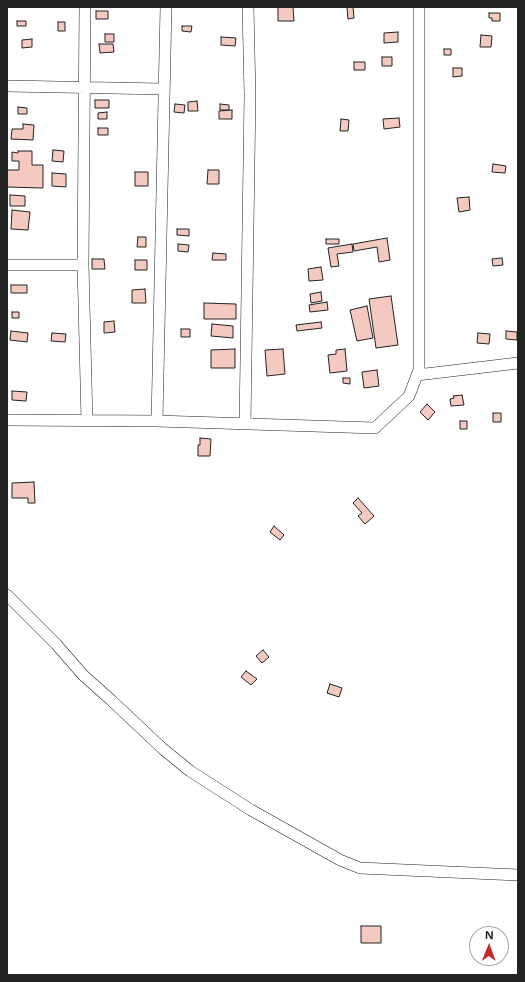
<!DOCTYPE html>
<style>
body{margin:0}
#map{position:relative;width:525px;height:982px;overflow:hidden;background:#fff;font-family:"Noto Sans",sans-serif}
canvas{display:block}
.frame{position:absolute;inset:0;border:8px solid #222;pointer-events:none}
.north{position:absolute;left:469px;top:926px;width:40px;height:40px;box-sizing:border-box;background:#fff;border:1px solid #a7a7a7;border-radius:50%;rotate:1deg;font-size:11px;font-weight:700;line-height:16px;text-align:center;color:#222}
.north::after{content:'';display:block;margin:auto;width:14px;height:18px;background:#c62828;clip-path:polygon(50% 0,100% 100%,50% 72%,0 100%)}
</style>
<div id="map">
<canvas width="525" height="982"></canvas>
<div class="frame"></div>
<div class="north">N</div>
</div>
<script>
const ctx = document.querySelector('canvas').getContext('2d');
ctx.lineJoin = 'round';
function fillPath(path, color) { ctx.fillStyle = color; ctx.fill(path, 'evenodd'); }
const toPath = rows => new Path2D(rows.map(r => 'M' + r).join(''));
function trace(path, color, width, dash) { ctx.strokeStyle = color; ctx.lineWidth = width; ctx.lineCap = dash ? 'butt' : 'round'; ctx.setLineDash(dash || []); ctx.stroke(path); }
const building = toPath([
 [278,7,293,7,294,21,278,21,278,7],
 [347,7,353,7,354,18,348,19,347,7],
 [96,11,108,11,108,19,96,19,96,11],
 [489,13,500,13,500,21,492,21,492,18,489,18,489,13],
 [17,21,26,21,26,26,17,26,17,21],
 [58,22,65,22,65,31,58,31,58,22],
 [182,26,192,26,191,32,182,31,182,26],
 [398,32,398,42,384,43,384,33,398,32],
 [105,34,114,34,114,42,105,42,105,34],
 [481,35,492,36,491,47,480,47,481,35],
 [221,37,236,38,235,46,221,45,221,37],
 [32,39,32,47,22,48,22,40,32,39],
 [99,44,113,44,114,52,100,53,99,44],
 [444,49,451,49,451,55,444,55,444,49],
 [382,57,392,57,392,66,382,66,382,57],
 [354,62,365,62,365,70,354,70,354,62],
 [453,68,462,68,462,76,453,77,453,68],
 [95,100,109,100,109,108,95,108,95,100],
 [197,101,198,111,188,111,188,102,197,101],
 [175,104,185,105,184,113,174,112,175,104],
 [220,104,229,105,229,110,220,110,220,104],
 [18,107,27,108,27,114,18,114,18,107],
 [232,110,232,119,219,119,219,111,232,110],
 [107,112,107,119,98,119,98,113,107,112],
 [399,118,400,127,384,129,383,119,399,118],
 [341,119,349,120,348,131,340,131,341,119],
 [23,124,34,125,33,140,11,139,12,129,23,129,23,124],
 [98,128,108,128,108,135,98,135,98,128],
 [53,150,64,151,63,162,52,161,53,150],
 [18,151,32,151,32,165,43,165,43,188,7,187,7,170,19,170,19,161,12,161,12,152,18,153,18,151],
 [493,164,506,166,505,173,492,172,493,164],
 [208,170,219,170,219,184,207,184,208,170],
 [135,172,148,172,148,186,135,186,135,172],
 [52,173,66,174,66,187,52,186,52,173],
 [10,195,25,196,25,206,10,206,10,195],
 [469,197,470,210,459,212,457,198,469,197],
 [12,210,30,212,28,230,11,229,12,210],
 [177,229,189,229,189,236,177,235,177,229],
 [138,237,146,237,146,247,137,247,138,237],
 [387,238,390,260,379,262,377,247,354,251,353,244,387,238],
 [326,239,339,239,339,244,326,244,326,239],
 [178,244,189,245,188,252,178,251,178,244],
 [352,244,353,252,337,254,339,266,331,267,328,248,352,244],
 [213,253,226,254,226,260,212,260,213,253],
 [502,258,503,265,493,266,492,259,502,258],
 [92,259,104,259,105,269,92,269,92,259],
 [135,260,147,260,147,270,135,270,135,260],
 [321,267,323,280,309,281,308,269,321,267],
 [11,285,27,285,27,293,11,293,11,285],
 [145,289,146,303,132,303,132,290,145,289],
 [321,292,322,301,311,303,310,294,321,292],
 [391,296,398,345,376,348,369,299,391,296],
 [327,302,328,310,310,312,309,305,327,302],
 [204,303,236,304,236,319,204,319,204,303],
 [367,306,373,338,357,341,350,310,367,306],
 [12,312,19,312,19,318,12,318,12,312],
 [114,321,115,332,104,333,104,322,114,321],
 [321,322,322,328,297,331,296,325,321,322],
 [212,324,233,326,233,338,211,336,212,324],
 [181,329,190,329,190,337,181,337,181,329],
 [11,331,28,333,27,342,10,340,11,331],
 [506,331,517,332,517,340,506,339,506,331],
 [52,333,66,334,65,342,51,341,52,333],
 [478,333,490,334,489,344,477,343,478,333],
 [235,349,235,368,211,368,211,350,235,349],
 [283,349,285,374,267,376,265,350,283,349],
 [345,349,347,371,330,373,328,355,336,354,336,350,345,349],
 [377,370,379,386,364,388,362,372,377,370],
 [343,378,350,378,350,384,343,383,343,378],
 [12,391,27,392,26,401,12,400,12,391],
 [462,395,464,405,451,406,450,399,454,398,453,396,462,395],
 [427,404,435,412,428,420,420,412,427,404],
 [493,413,501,413,501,422,493,422,493,413],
 [460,421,467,421,467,429,460,429,460,421],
 [200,438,211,439,210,456,198,456,198,445,200,445,200,438],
 [34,482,35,503,28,503,28,498,12,498,12,483,34,482],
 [358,498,374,516,365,524,358,516,362,513,353,503,358,498],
 [274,526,284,535,280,540,270,532,274,526],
 [263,650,269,657,262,663,256,656,263,650],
 [246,671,257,679,251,685,241,677,246,671],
 [330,684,342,688,339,697,327,693,330,684],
 [361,926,381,926,381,943,361,943,361,926]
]);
fillPath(building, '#f3c9c0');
trace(building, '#222', 1);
const minor = toPath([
 [85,7,83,265,87,421],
 [7,86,164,89],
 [7,265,83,265],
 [417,375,518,363],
 [7,420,157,421,375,428,409,396,419,370,419,7],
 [157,421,166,7],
 [245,424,250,95,248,7],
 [7,595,56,644,83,675,111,700,163,749,190,771,251,810,340,860,360,868,518,875]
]);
trace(minor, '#222', 12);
trace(minor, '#fff', 11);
</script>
